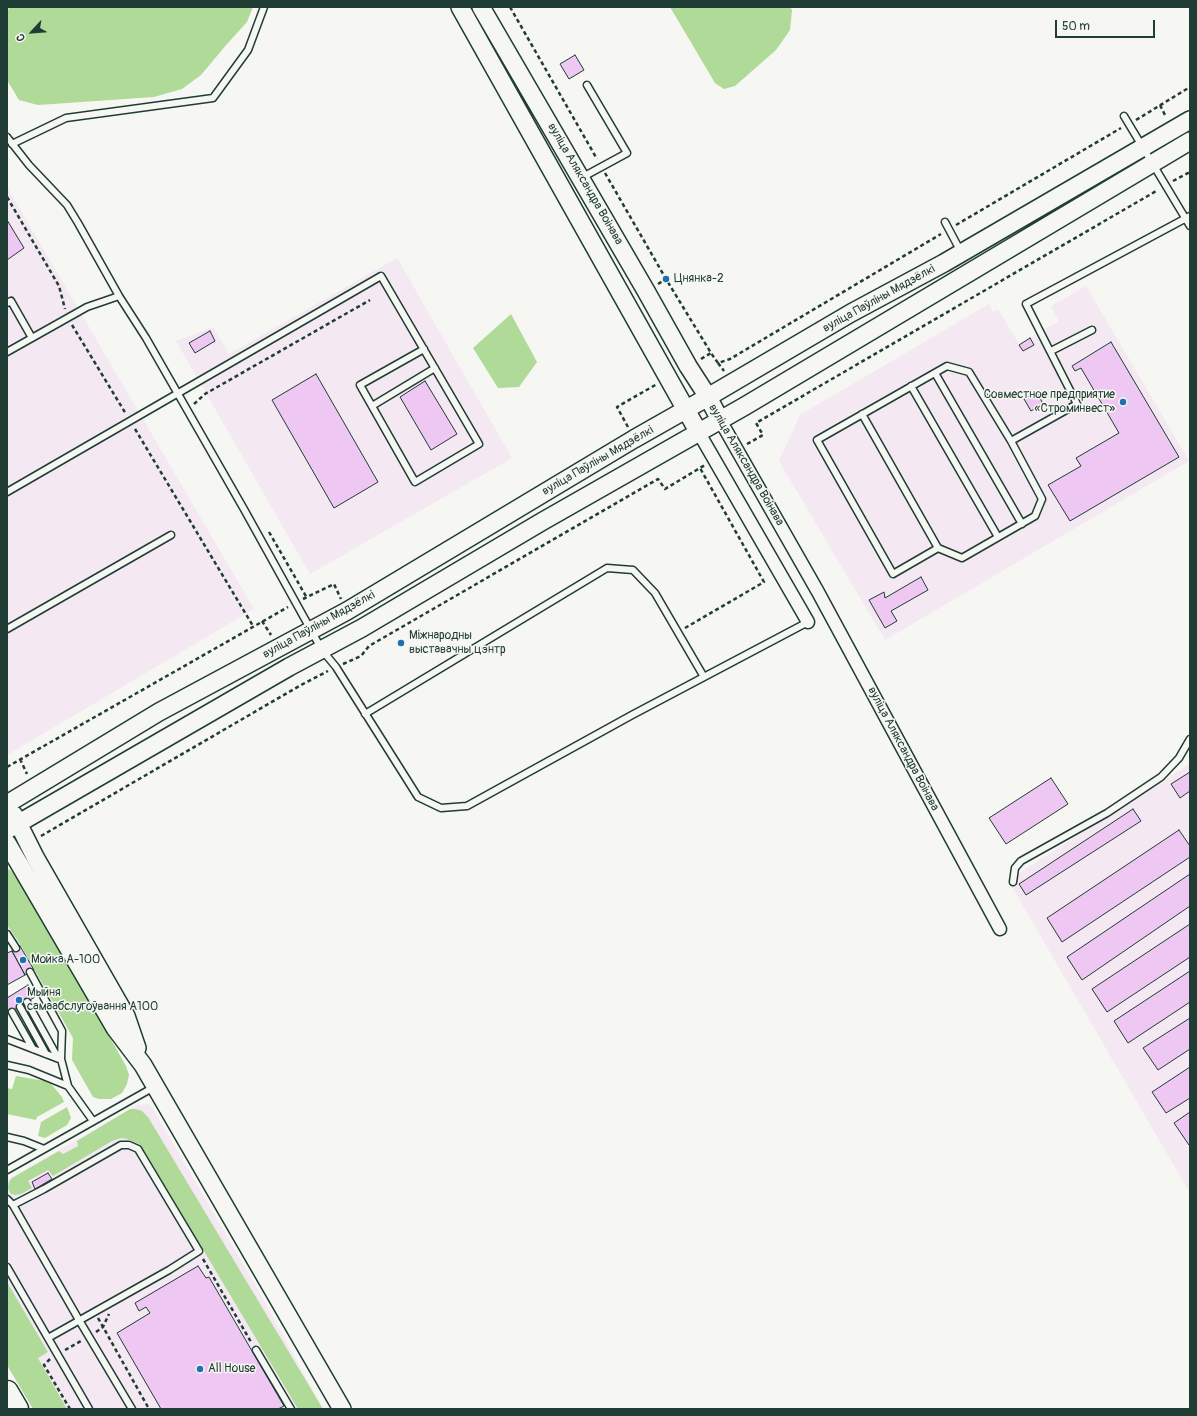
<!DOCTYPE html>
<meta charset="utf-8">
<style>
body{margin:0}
#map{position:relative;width:1197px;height:1416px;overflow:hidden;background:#f6f6f2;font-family:Pangolin,sans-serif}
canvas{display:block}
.frame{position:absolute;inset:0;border:8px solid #1f3d34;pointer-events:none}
.north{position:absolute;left:12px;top:12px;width:40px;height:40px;-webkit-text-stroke:3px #f6f6f2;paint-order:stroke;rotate:244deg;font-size:11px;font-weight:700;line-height:16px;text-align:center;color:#1f3d34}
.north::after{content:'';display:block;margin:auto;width:14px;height:18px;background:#1f3d34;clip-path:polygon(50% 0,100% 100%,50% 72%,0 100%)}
.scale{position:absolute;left:1055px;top:20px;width:100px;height:18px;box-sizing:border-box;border:2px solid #1f3d34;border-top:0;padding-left:5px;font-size:12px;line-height:14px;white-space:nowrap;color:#1f3d34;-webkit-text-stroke:3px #f6f6f2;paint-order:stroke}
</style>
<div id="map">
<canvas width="1197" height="1416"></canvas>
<div class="frame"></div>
<div class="north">С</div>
<div class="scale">50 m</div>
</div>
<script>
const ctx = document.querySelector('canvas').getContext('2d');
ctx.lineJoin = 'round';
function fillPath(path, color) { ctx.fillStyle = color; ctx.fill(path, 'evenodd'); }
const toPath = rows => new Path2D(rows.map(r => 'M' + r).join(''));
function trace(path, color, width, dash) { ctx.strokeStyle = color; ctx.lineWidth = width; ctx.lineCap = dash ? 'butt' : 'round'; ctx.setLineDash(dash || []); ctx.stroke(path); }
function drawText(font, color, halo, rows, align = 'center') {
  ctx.font = font + ' Pangolin,sans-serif'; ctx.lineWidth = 3; ctx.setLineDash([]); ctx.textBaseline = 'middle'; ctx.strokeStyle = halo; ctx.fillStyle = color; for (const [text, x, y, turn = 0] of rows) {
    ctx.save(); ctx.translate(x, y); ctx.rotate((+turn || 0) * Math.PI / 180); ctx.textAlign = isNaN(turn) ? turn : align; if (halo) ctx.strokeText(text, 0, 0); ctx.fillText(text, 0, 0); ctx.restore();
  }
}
fillPath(toPath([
 [7,187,254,609,7,755],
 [397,258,512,458,310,574,176,341,213,327,229,354],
 [1086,286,1189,461,885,640,779,461,800,415,989,304,993,312,998,309,1019,344,1059,321,1051,306],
 [1190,764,1190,1193,1008,880],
 [149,1104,153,1109,256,1286,323,1409,67,1409,37,1358,48,1352,7,1282,7,1180,137,1105]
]), '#f4e8f2');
fillPath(toPath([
 [9,7,253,7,247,22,227,44,201,75,182,89,154,97,38,105,19,100,7,80,7,15],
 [670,7,790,7,792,10,790,30,776,50,735,86,724,89,715,83],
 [511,314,537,362,519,387,498,388,473,348],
 [7,868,18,876,126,1066,129,1075,127,1084,122,1093,111,1099,99,1099,93,1097,72,1060,73,1038,20,944,7,925],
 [16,1076,45,1081,52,1085,62,1097,64,1102,37,1117,36,1120,7,1114,7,1088,12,1089],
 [67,1107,71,1118,67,1125,45,1138,38,1136,41,1122],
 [130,1109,136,1109,142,1111,148,1117,323,1409,298,1409,145,1152,139,1144,127,1139,121,1138,112,1141,53,1176,48,1170,28,1181,32,1188,21,1194,15,1195,11,1194,8,1188,9,1182,12,1178,59,1151,63,1154,78,1146,77,1141],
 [7,1282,48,1352,38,1358,67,1409,33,1409,7,1365]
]), '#b0da98');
const building = toPath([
 [575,55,584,70,569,79,560,64,575,55],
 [7,220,24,248,7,260,7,220],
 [210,331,215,341,195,353,189,343,210,331],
 [1030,338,1034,345,1023,351,1019,345,1030,338],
 [1111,342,1179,457,1070,521,1048,485,1081,466,1076,458,1119,433,1081,368,1075,371,1072,366,1111,342],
 [316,374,378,482,334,508,272,400,316,374],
 [425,381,457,434,431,450,400,397,425,381],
 [1037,392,1043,404,1031,411,1024,399,1037,392],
 [921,577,928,590,891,611,897,621,885,628,869,600,884,592,885,598,921,577],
 [1190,772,1190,791,1180,798,1171,784,1190,772],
 [1051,778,1068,804,1006,844,989,818,1051,778],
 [1133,809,1141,821,1026,895,1019,884,1133,809],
 [1179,830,1190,846,1190,857,1062,942,1047,918,1179,830],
 [1190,874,1190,906,1082,980,1067,957,1190,874],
 [1190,924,1190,957,1107,1012,1092,989,1190,924],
 [20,946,34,970,25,975,12,951,20,946],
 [12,951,25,975,7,985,7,953,12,951],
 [1190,971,1190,1002,1128,1043,1114,1021,1190,971],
 [28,985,35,997,7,1014,7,998,28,985],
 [1190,1018,1190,1049,1158,1070,1143,1048,1190,1018],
 [1190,1067,1190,1098,1166,1113,1152,1092,1190,1067],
 [1190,1112,1190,1145,1189,1145,1174,1123,1190,1112],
 [48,1173,52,1179,35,1189,32,1182,48,1173],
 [198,1266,206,1278,209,1277,284,1406,278,1409,161,1409,117,1333,150,1313,146,1307,139,1311,135,1303,198,1266]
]);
fillPath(building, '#eec8f2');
trace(building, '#1f3d34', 1);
const lane = toPath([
 [1124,116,1190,226],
 [7,137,29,165,67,205,78,223,119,296,146,338,245,511,322,650,336,667,418,797,441,808,467,806,632,715,808,622],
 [12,144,66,118,213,98,248,50,264,7],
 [581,178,627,153,587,85],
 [945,222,961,252],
 [7,303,11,301,32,338],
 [1051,351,1092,330],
 [7,352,87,307,119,296],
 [935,373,1022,524],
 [911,386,998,537],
 [372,406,435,368],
 [862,414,938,548],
 [1011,441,1042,499,1035,516,962,558,938,548,893,574,817,440,947,366,969,372,1011,441,1077,404,1026,304,1190,216],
 [7,492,381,276,479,444,415,482,360,385,424,349],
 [7,629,171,535],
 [365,714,607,568,633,570,655,593,704,677],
 [1013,882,1015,868,1021,861,1107,813,1161,777,1179,758,1190,739],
 [7,934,16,948],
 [30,972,62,1031,61,1059,68,1086,93,1121],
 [27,1002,58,1058],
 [20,1007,46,1054],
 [12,1012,33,1049],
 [7,1039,59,1059],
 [7,1065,29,1070,68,1086],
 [7,1137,24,1141,44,1149],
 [7,1170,154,1087],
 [7,1199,13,1205,79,1320,132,1409],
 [13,1205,44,1189,121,1145,129,1145,138,1149,199,1251,169,1270,48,1338],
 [7,1267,89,1409],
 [256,1350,291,1409]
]);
const street = toPath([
 [720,420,818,592,1000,929],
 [699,433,808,622]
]);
const secondary = toPath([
 [460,7,699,433],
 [481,7,646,291,688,366,708,397,720,420],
 [7,804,159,712,347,611,634,439,708,397,851,313,944,263,1190,120],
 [14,815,35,857,126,1016,137,1048],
 [7,830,289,667,362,628,543,521,745,406,1190,141],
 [7,843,115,1028,143,1065,342,1409]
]);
const highway = toPath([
 [7,1392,17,1409]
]);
trace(lane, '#1f3d34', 9);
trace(street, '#1f3d34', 15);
trace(secondary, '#1f3d34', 20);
trace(highway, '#1f3d34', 25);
trace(toPath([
 [510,7,597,159],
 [1160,105,1166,117],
 [1136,120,1190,87],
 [605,173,666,279,711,353,718,363,730,359,941,234],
 [1173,181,1190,172],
 [7,197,59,286,65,309],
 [956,225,1121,128],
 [658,284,666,279],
 [72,325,126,414],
 [701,359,711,353],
 [718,363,724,371],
 [194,404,205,394,370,300],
 [628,427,617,407,657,384],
 [135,429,253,626],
 [747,444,763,435,756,423,1158,190],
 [269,532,307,598],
 [303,599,334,584,341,599],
 [262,621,271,635],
 [685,628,764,582,700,468],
 [343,664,361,656,369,646,658,479,665,489,705,465],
 [20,759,27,774],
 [7,767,288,607],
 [41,836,301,685,328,671],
 [203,1259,251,1342],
 [98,1318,149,1409],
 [96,1332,103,1327,109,1314],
 [65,1350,81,1341],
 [50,1359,44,1365,70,1409]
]), '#1f3d34', 2.5, [4, 3]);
trace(lane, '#f6f6f2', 6);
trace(street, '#f6f6f2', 12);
trace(secondary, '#f6f6f2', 17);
trace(highway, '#f6f6f2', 22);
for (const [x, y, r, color] of [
 [666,279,4,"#1f6fb2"],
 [1123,402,4,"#1f6fb2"],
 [401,643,4,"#1f6fb2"],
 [23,960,4,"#1f6fb2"],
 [19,1000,4,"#1f6fb2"],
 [200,1369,4,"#1f6fb2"]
]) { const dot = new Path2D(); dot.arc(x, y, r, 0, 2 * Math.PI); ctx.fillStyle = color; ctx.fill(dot); trace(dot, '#f6f6f2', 1.5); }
drawText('12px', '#1f3d34', '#f6f6f2', [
 ["вуліца Аляксандра Воінава",585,184,60],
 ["вуліца Паўліны Мядзёлкі",879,299,-29],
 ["вуліца Паўліны Мядзёлкі",598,461,-30],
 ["вуліца Аляксандра Воінава",746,465,60],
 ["вуліца Паўліны Мядзёлкі",319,625,-29],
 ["вуліца Аляксандра Воінава",903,749,62]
]);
drawText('12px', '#1f3d34', '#f6f6f2', [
 ["Цнянка-2",674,279],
 ["Совместное предприятие",1115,395,"right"],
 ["«Строминвест»",1115,409,"right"],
 ["Міжнародны",409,636],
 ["выставачны цэнтр",409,650],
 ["Мойка A-100",31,960],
 ["Мыйня",27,993],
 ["самаабслугоўвання A100",27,1007],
 ["All House",208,1369]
], 'left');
</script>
